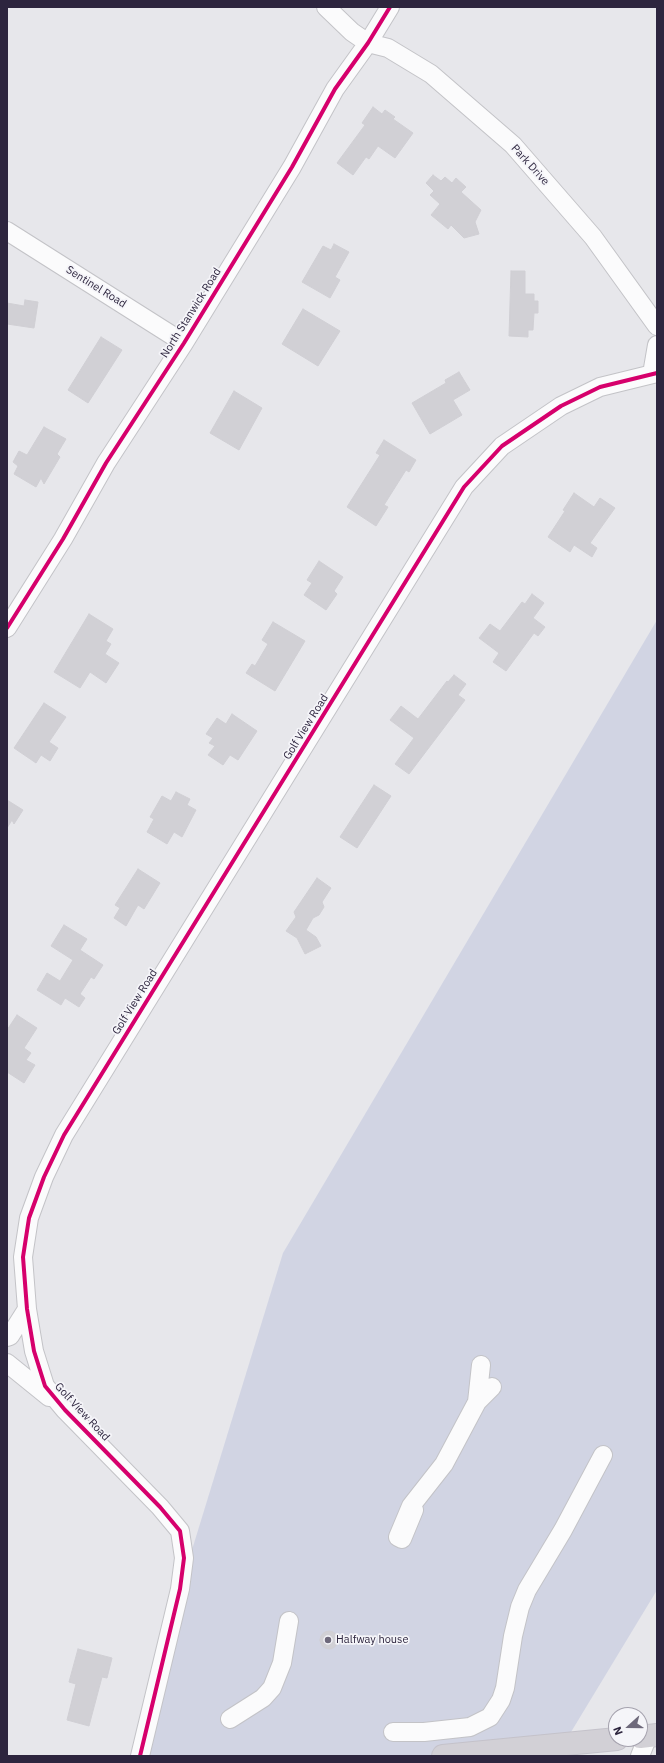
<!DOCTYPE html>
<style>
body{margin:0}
#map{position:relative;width:664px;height:1763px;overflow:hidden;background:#e7e7eb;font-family:"IBM Plex Sans",sans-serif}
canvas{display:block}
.frame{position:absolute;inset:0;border:8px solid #2d253e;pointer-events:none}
.north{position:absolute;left:608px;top:1707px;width:40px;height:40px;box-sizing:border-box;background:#f5f5f9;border:1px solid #a5a2ae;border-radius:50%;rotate:249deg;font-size:11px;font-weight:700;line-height:16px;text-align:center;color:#2d253e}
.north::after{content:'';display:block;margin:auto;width:14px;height:18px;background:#6e697b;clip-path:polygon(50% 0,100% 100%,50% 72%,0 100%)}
</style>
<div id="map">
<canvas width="664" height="1763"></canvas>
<div class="frame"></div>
<div class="north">N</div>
</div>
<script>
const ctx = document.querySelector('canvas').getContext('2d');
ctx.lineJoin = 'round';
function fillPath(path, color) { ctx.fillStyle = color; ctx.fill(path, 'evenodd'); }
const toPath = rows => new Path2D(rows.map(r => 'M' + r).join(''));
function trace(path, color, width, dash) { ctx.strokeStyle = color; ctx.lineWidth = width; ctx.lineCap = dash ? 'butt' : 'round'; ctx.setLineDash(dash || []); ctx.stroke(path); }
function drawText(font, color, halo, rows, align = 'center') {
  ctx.font = font + ' "IBM Plex Sans",sans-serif'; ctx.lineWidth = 3.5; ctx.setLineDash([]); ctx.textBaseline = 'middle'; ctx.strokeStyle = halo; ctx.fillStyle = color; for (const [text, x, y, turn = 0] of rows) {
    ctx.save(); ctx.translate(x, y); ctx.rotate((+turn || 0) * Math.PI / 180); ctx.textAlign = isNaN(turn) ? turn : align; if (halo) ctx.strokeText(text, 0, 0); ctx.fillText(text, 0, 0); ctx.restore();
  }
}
fillPath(toPath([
 [657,620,657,1590,568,1737,440,1756,134,1756,180,1589,283,1253]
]), '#d1d4e3');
const building = toPath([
 [373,107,382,114,385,110,395,117,393,119,413,133,395,158,378,146,369,159,366,157,353,175,337,163,365,125,362,123,373,107],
 [433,175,441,181,445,177,452,183,456,178,466,187,461,192,481,210,475,222,479,234,464,238,451,225,448,229,431,215,440,204,430,195,434,191,426,183,433,175],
 [334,244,349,252,335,277,340,280,330,298,302,282,323,246,331,250,334,244],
 [511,271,525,271,525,294,534,294,534,301,538,301,538,313,534,313,533,330,528,330,528,337,509,336,511,271],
 [25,300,38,302,34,328,7,324,7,303,24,306,25,300],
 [303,309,340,331,318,366,282,344,303,309],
 [101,337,122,350,88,403,68,390,101,337],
 [459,372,470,390,453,400,462,415,430,434,412,403,446,383,445,380,459,372],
 [234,391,262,408,239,450,210,433,234,391],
 [44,427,66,439,57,454,60,457,44,484,41,478,36,487,14,474,18,466,13,462,19,451,27,455,44,427],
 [384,440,416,460,409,472,406,470,384,505,388,507,376,526,347,507,380,455,376,453,384,440],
 [574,493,594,507,600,498,615,508,590,543,597,548,592,557,574,545,570,552,548,537,565,511,563,510,574,493],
 [319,561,343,577,334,591,337,594,326,610,304,595,312,583,307,580,319,561],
 [532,594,544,603,533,618,545,627,538,636,534,633,506,671,493,662,499,653,479,638,490,624,500,631,522,602,525,604,532,594],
 [89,614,113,629,106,641,111,644,105,654,119,663,106,683,90,672,80,688,54,672,89,614],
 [273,622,305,641,275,691,246,673,252,664,255,666,268,644,262,640,273,622],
 [454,675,466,684,458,695,465,700,409,774,395,764,414,738,390,720,401,706,418,719,447,681,448,682,454,675],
 [44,703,66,717,49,742,58,748,50,761,41,755,36,763,14,748,44,703],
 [232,714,257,731,238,760,230,755,223,765,208,755,215,746,209,743,213,738,206,734,217,718,226,724,232,714],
 [374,785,391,796,357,848,340,837,374,785],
 [176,792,190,799,187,805,196,810,182,837,174,832,167,844,147,832,154,819,150,817,162,796,171,801,176,792],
 [7,800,23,810,14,824,12,820,7,828,7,800],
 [138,869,160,883,144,909,138,905,126,926,114,918,120,908,115,905,138,869],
 [317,878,331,888,322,902,324,907,319,915,313,918,306,930,316,937,321,946,305,954,297,938,286,931,296,917,294,912,317,878],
 [64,925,87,939,80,950,103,965,94,979,91,977,80,994,85,998,79,1007,65,998,61,1005,37,990,47,973,60,981,73,960,51,946,64,925],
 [17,1015,37,1028,24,1048,31,1053,26,1060,35,1065,24,1083,7,1072,7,1030,17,1015],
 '320 1640a9 9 0 1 1 18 0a9 9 0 1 1-18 0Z',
 [78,1649,112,1658,107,1678,102,1677,89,1726,67,1720,76,1684,69,1682,78,1649]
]);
fillPath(building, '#d1d0d5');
trace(building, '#d0cfd4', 1);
const minor = toPath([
 [326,7,352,32,368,43,388,48,431,74,513,145,593,237,657,326],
 [7,231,184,343],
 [652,374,657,345],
 [7,628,63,539,106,463,184,343,292,167,335,89,368,43,390,7],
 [7,1337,10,1336,27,1309],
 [7,1363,49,1397],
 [477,1402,481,1365],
 [414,1510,402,1539,398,1537,411,1506,444,1464,477,1402,492,1387],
 [230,1719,263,1698,272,1688,282,1663,289,1621],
 [393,1732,424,1732,470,1727,490,1717,501,1700,505,1688,513,1636,520,1607,527,1590,563,1530,603,1455],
 [140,1756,180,1589,184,1558,180,1531,160,1507,65,1410,45,1386,34,1351,27,1309,23,1257,29,1218,44,1177,64,1135,464,487,502,446,561,406,600,387,657,373],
 [640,1756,648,1736]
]);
const major = toPath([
 [640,1737,657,1735],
 [443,1756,617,1739]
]);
trace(minor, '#c3c3c7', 20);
trace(major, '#c4c2ca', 24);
trace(minor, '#fbfbfc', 18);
trace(major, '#d2d0d6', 22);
trace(toPath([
 [7,628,63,539,106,463,184,343,292,167,335,89,368,43,390,7],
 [140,1756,180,1589,184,1558,180,1531,160,1507,65,1410,45,1386,34,1351,27,1309,23,1257,29,1218,44,1177,64,1135,464,487,502,446,561,406,600,387,657,373]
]), '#d6006c', 4);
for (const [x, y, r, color] of [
 [328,1640,4,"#6e697b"]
]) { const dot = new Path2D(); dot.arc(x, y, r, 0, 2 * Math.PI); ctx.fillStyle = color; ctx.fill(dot); trace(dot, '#f5f5f9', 1.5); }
drawText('11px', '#2d253e', '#f5f5f9', [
 ["Park Drive",530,165,48],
 ["Sentinel Road",96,287,32],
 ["North Stanwick Road",191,313,-58],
 ["Golf View Road",306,727,-58],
 ["Golf View Road",135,1002,-58],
 ["Golf View Road",82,1412,47]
]);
drawText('11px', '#2d253e', '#f5f5f9', [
 ["Halfway house",336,1640]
], 'left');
</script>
